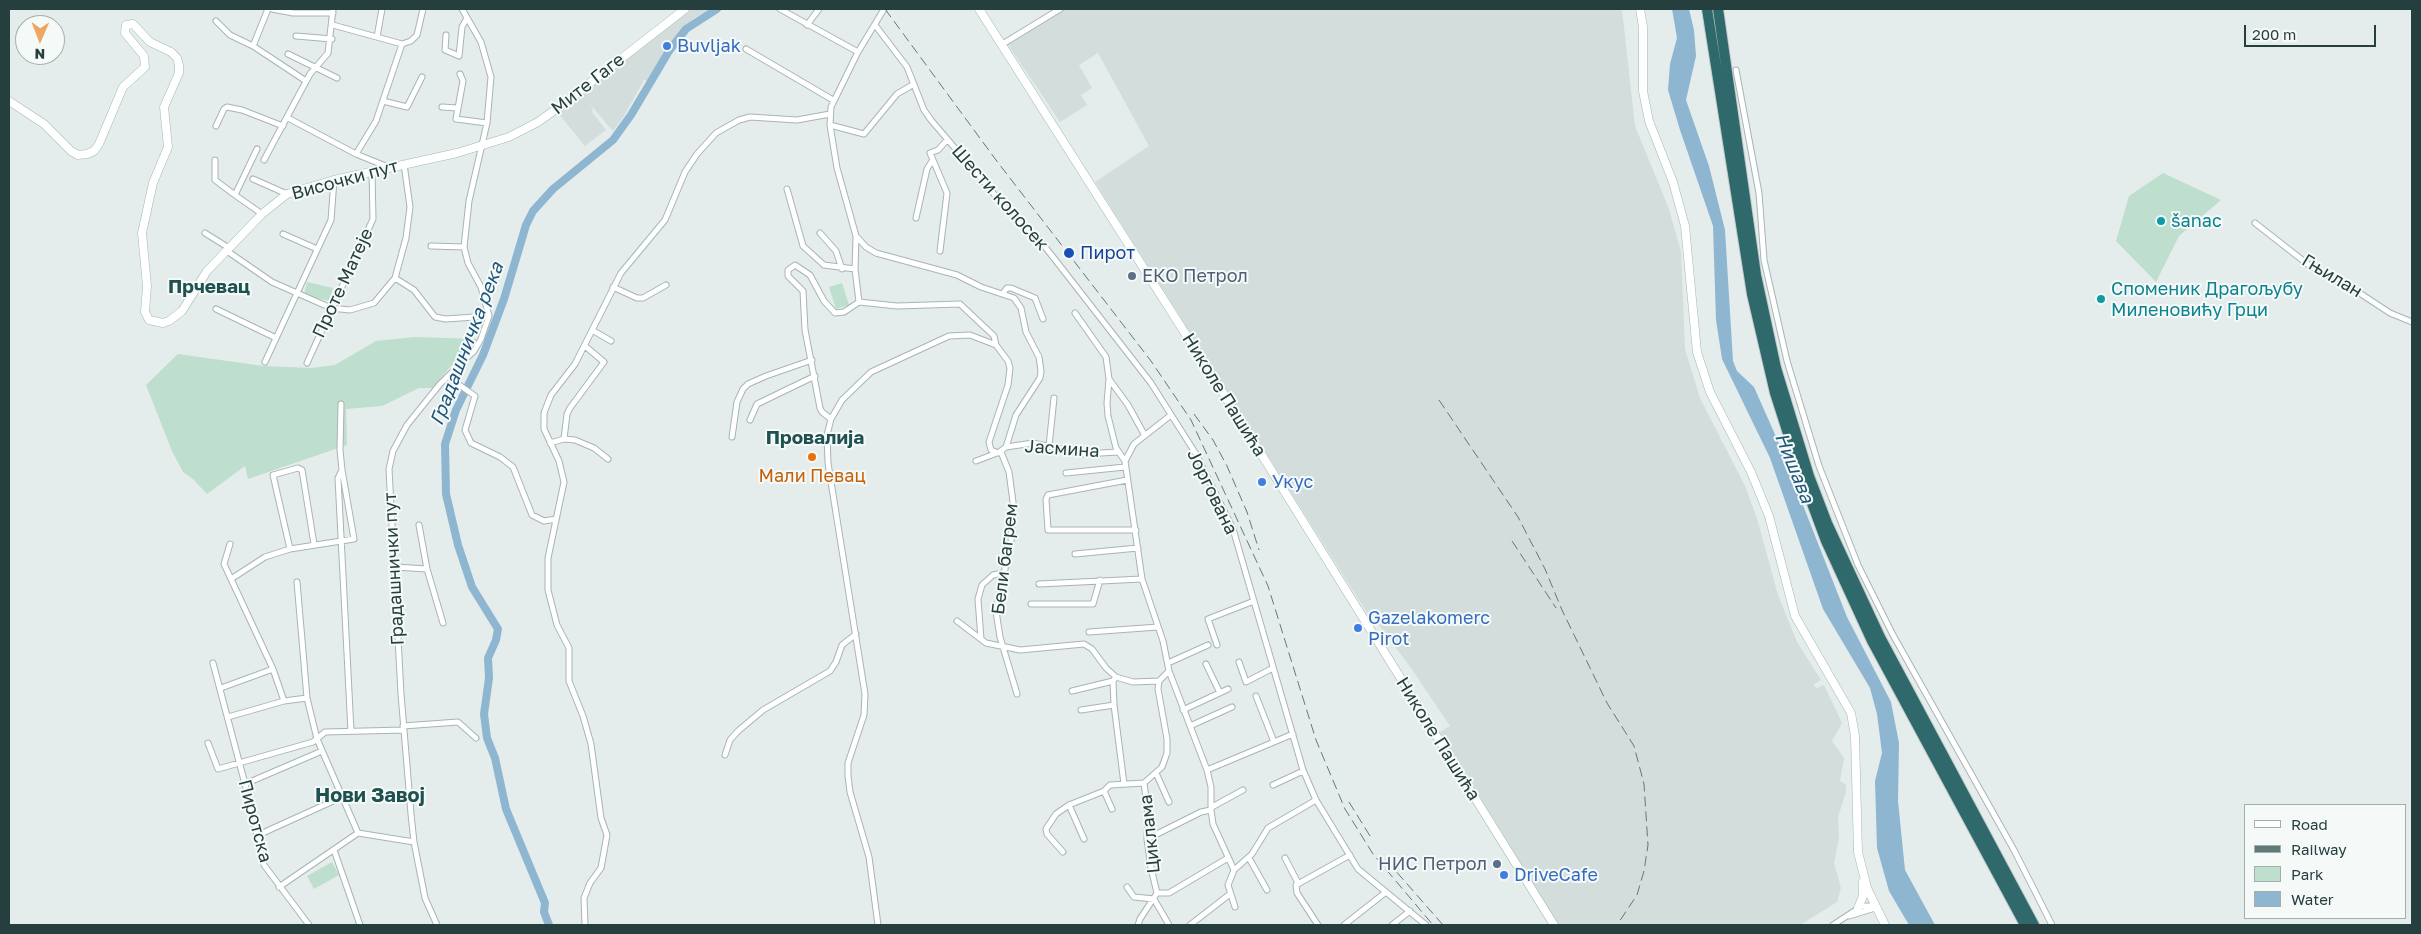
<!DOCTYPE html>
<meta charset="utf-8">
<style>
body{margin:0}
#map{position:relative;width:2421px;height:934px;overflow:hidden;background:#e4edec;font-family:"Golos Text",sans-serif}
canvas{display:block}
.frame{position:absolute;inset:0;border:10px solid #243f3e;pointer-events:none}
.legend{position:absolute;left:2244px;top:804px;width:162px;height:115px;box-sizing:border-box;background:#f5faf9;border:1px solid #a1afae;margin:0;padding:6px 9px;list-style:none;font-size:15px;color:#243f3e}
.legend li{display:flex;align-items:center;gap:10px;height:25px}
.legend b{width:25px;border:1px solid #a1afae}
.north{position:absolute;left:15px;top:15px;width:50px;height:50px;box-sizing:border-box;background:#f5faf9;border:1px solid #a1afae;border-radius:50%;rotate:181deg;font-size:14px;font-weight:700;line-height:20px;text-align:center;color:#243f3e}
.north::after{content:'';display:block;margin:auto;width:18px;height:22px;background:#efa661;clip-path:polygon(50% 0,100% 100%,50% 72%,0 100%)}
.scale{position:absolute;left:2244px;top:25px;width:132px;height:22px;box-sizing:border-box;border:2px solid #243f3e;border-top:0;padding-left:6px;font-size:15px;line-height:18px;white-space:nowrap;color:#243f3e;-webkit-text-stroke:4px #f5faf9;paint-order:stroke}
</style>
<div id="map">
<canvas width="2421" height="934"></canvas>
<div class="frame"></div>
<ul class="legend">
<li><b style="height:6px;background:#fff"></b>Road</li>
<li><b style="height:6px;background:#5f7a79"></b>Railway</li>
<li><b style="height:14px;background:#bedece"></b>Park</li>
<li><b style="height:14px;background:#8eb6d1"></b>Water</li>
</ul>
<div class="north">N</div>
<div class="scale">200 m</div>
</div>
<script>
const ctx = document.querySelector('canvas').getContext('2d');
ctx.lineJoin = 'round';
function fillPath(path, color) { ctx.fillStyle = color; ctx.fill(path, 'evenodd'); }
const toPath = rows => new Path2D(rows.map(r => 'M' + r).join(''));
function trace(path, color, width, dash) { ctx.strokeStyle = color; ctx.lineWidth = width; ctx.lineCap = dash ? 'butt' : 'round'; ctx.setLineDash(dash || []); ctx.stroke(path); }
function drawText(font, color, halo, rows, align = 'center') {
  ctx.font = font + ' "Golos Text",sans-serif'; ctx.lineWidth = 4; ctx.setLineDash([]); ctx.textBaseline = 'middle'; ctx.strokeStyle = halo; ctx.fillStyle = color; for (const [text, x, y, turn = 0] of rows) {
    ctx.save(); ctx.translate(x, y); ctx.rotate((+turn || 0) * Math.PI / 180); ctx.textAlign = isNaN(turn) ? turn : align; if (halo) ctx.strokeText(text, 0, 0); ctx.fillText(text, 0, 0); ctx.restore();
  }
}
fillPath(toPath([
 [688,9,710,9,693,19,678,34,649,81,644,80,624,116,613,131,589,103,593,109,592,112,606,130,585,146,558,113,625,56],
 [1061,9,1622,9,1635,126,1669,209,1681,252,1685,349,1700,398,1746,488,1758,522,1778,595,1797,642,1821,680,1813,685,1817,688,1824,685,1842,723,1832,741,1844,758,1840,781,1846,785,1846,792,1838,817,1839,839,1834,863,1841,888,1837,902,1800,925,1559,925,1440,732,1450,726,1411,668,1379,625,1371,619,1095,182,1149,146,1098,53,1079,65,1092,88,1081,95,1087,105,1060,122,1007,43]
]), '#d3dddb');
fillPath(toPath([
 [2163,173,2221,200,2179,236,2156,282,2116,241,2129,196],
 [307,282,333,288,329,301,304,295],
 [842,283,849,305,836,309,829,287],
 [415,337,478,339,475,346,451,366,433,388,419,388,382,406,346,409,347,445,248,479,245,466,207,494,193,479,183,472,172,451,146,385,178,354,263,366,311,368,335,365,376,341],
 [332,862,339,875,314,889,307,876]
]), '#bedece');
fillPath(toPath([
 [1672,9,1689,9,1694,30,1696,56,1686,100,1709,166,1725,230,1733,361,1737,371,1754,387,1777,439,1847,617,1891,702,1899,743,1898,801,1905,870,1935,925,1909,925,1889,891,1877,848,1875,781,1882,753,1877,714,1870,688,1823,609,1770,458,1722,359,1716,320,1713,226,1680,130,1668,90,1670,64,1677,38]
]), '#8eb6d1');
trace(toPath([
 [549,925,544,912,545,903,506,809,495,758,487,738,484,714,489,678,488,658,496,640,498,629,472,587,458,545,446,494,445,444,456,410,483,355,504,299,526,225,533,211,553,189,613,140,631,115,669,51,686,29,717,9]
]), '#8eb6d1', 8);
const minor = toPath([
 [272,9,293,13,333,13],
 [780,9,858,52],
 [216,21,230,35,253,46,306,81],
 [333,25,402,44],
 [807,25,819,9],
 [875,25,907,67,924,110,931,120,1017,221,1038,238,1053,257,1151,383,1196,454,1233,529,1303,770,1316,800,1358,869,1426,925],
 [446,35,445,50,459,56,462,27,467,18],
 [296,36,332,39],
 [377,37,382,9],
 [1001,45,1060,9],
 [253,46,268,9],
 [746,49,833,100],
 [288,54,337,78],
 [1736,70,1759,193,1764,260,1787,361,1819,466,1858,565,1893,635,2014,850,2052,925],
 [460,74,463,81,456,119,487,123],
 [383,101,407,107,422,77],
 [442,107,457,108],
 [288,118,356,154,388,167],
 [830,125,864,134,897,94,914,84],
 [216,126,224,109,227,107,242,110,283,126],
 [257,149,235,195,262,214],
 [356,154,376,121,402,44,411,41,417,35,423,9],
 [215,160,215,180,235,195],
 [264,160,310,74,328,53,333,9],
 [253,179,287,194],
 [787,189,803,246,824,265,855,269],
 [916,218,927,169,932,161],
 [2255,223,2310,266,2358,292,2390,313,2412,322],
 [205,233,229,248],
 [820,233,836,251,842,269],
 [283,234,317,249],
 [856,237,855,269,859,302,897,306,960,304,994,336,996,345],
 [431,246,464,247],
 [227,251,272,282,331,308,350,310,374,303,395,278,406,238,410,207,404,164],
 [940,251,947,193,930,153,938,150,947,140],
 [395,278,414,290,435,317,446,319,489,316],
 [613,287,637,298,643,298,666,285],
 [1003,293,1007,288,1011,288,1035,298,1043,319],
 [216,309,276,338],
 [1075,313,1106,357,1109,379,1107,403,1108,416,1116,448,1125,461],
 [592,330,611,341],
 [265,362,331,220,334,180],
 [307,363,373,219,372,172],
 [448,377,475,396,465,430,471,443,500,457,513,467,532,515,544,521,556,519],
 [1109,379,1128,405,1144,434],
 [341,404,340,450,342,470,338,478,351,731],
 [831,419,822,412,820,408,805,330,803,291,788,276,788,270,795,265,810,275,824,301,835,313,844,312,859,302],
 [750,420,757,404,815,376],
 [732,437,737,402,743,389,748,384,766,376,812,360],
 [564,439,567,414,570,408,604,362,585,346],
 [550,443,564,439,575,440,594,448,608,459],
 [1049,446,1054,398],
 [1006,447,1033,443,1084,454,1118,452],
 [1001,452,1009,472,1013,502,1011,541,996,611,1000,637,1017,694],
 [976,461,997,453],
 [1066,473,1125,467],
 [1127,480,1048,495,1046,499,1048,530,1136,530],
 [419,525,427,569,443,623],
 [230,544,224,564,273,669,284,701],
 [290,549,273,475,298,468,302,470,314,544],
 [1075,554,1138,548],
 [395,567,427,569],
 [231,579,265,557,290,549,354,539,342,470],
 [297,582,307,698,317,739,358,833],
 [1039,584,1142,579],
 [1031,604,1093,604,1100,580],
 [957,621,986,643,1020,650,1084,644,1092,649,1106,668,1116,677,1133,682,1159,681],
 [1089,632,1158,627],
 [981,639,978,599,982,585,993,575,1003,573],
 [1217,645,1208,619,1254,601],
 [1239,662,1246,682,1273,668],
 [213,663,245,784,264,865,309,925],
 [1168,663,1208,645],
 [1206,664,1220,693],
 [1169,671,1207,770,1211,787,1211,810,1213,824,1234,870,1228,885,1235,907],
 [1116,677,1113,681,1114,705,1124,784],
 [221,688,273,669],
 [1072,691,1113,681],
 [1256,696,1274,742],
 [1081,710,1114,705],
 [1183,710,1228,689],
 [228,717,284,701,307,698],
 [403,726,458,722,476,738],
 [1190,726,1232,707],
 [208,743,218,769,313,742,325,732,404,730],
 [725,755,730,740,738,731,763,710,830,671,836,662,842,645,856,634],
 [1207,770,1293,734],
 [1156,773,1169,802],
 [245,784,322,751],
 [1273,785,1303,771],
 [1104,791,1112,809],
 [1212,807,1243,790],
 [256,836,342,797],
 [1084,839,1069,805,1104,791,1110,785,1144,783],
 [1147,839,1201,812,1211,810],
 [334,850,360,925],
 [1063,852,1047,834,1046,829,1056,814,1069,805],
 [1249,858,1267,890],
 [1285,858,1298,883],
 [1234,870,1252,854,1268,828,1316,800],
 [279,887,358,833,414,842],
 [1127,887,1134,897,1154,899,1169,925],
 [1157,893,1169,893,1228,858],
 [1849,916,1875,908],
 [437,925,425,898,414,842,411,814,401,694,389,469,393,451,407,425,440,384,474,351,481,339,489,316,481,287,468,263,464,247,469,201,487,123,491,77,481,42,462,9],
 [585,925,584,898,590,883,601,868,607,835,601,818,591,744,583,716,569,681,569,648,557,625,548,590,548,558,564,482,559,461,544,429,544,413,551,395,575,364,621,273,665,220,685,172,697,154,716,133,739,120,750,117,797,120,830,114],
 [878,925,869,857,850,792,848,776,848,763,864,715,865,694,828,463,827,435,831,419,842,400,871,372,949,336,970,335,996,345,1008,361,1010,368,1008,385,989,442,991,450,998,453,1006,447,1016,415,1040,378,1041,371,1039,357,1026,332,1021,308,1014,298,981,287,957,275,876,253,866,247,856,236,837,168,830,125,831,107,858,52,884,9],
 [1138,925,1140,919,1157,893,1151,868,1147,839,1148,814,1144,783,1162,767,1167,753,1167,739,1158,689,1159,681,1169,671,1163,641,1142,579,1125,461,1134,444,1171,415],
 [1190,925,1230,894],
 [1318,925,1297,893,1296,885,1350,855],
 [1344,925,1386,892],
 [1392,925,1410,911],
 [1833,925,1862,906,1874,906]
]);
const secondary = toPath([
 [979,9,1237,415,1554,925],
 [1640,9,1643,27,1643,91,1649,121,1673,182,1685,226,1697,352,1710,392,1751,472,1769,516,1795,616,1851,713,1855,736,1858,852,1867,888,1885,925],
 [9,101,44,124,71,151,78,155,87,154,94,151,99,144,123,87,145,67,144,56,125,33,126,25,133,24,150,42,171,52,177,58,179,65,179,73,164,107,168,147,153,183,142,233,147,286,145,312,149,320,163,323,169,321,182,311,207,271,262,214,287,194,334,180,457,153,509,137,538,122,559,107,685,9],
 [1858,908,1863,896,1863,882]
]);
const motorway = toPath([
 [1707,9,1752,294,1775,393,1800,471,1826,541,1872,641,2025,925],
 [1718,9,1756,275,1776,368,1809,476,1827,523,1880,637,2034,925]
]);
trace(minor, '#a7b5b4', 7);
trace(secondary, '#a3b9b6', 9);
trace(motorway, '#c2c9c9', 12);
trace(minor, '#fff', 5);
trace(secondary, '#fff', 8);
trace(motorway, '#30696b', 10);
trace(toPath([
 [885,9,996,160,1151,361,1191,420,1268,586,1316,740,1345,809,1373,854,1433,925],
 [1439,400,1518,517,1545,569,1562,610,1607,703,1634,746,1644,784,1648,845,1644,871,1637,895,1617,925],
 [1194,414,1213,440,1227,466,1247,512,1259,550],
 [1512,541,1556,608],
 [1349,802,1370,836],
 [1387,861,1443,925]
]), '#5f7a79', 1, [10, 5]);
for (const [x, y, r, color] of [
 [667,46,5,"#3f7fe0"],
 [2161,221,5,"#0f9aa8"],
 [1069,253,6,"#1a4fb4"],
 [1132,276,5,"#5c6f8a"],
 [2101,299,5,"#0f9aa8"],
 [812,457,5,"#e8710a"],
 [1262,482,5,"#3f7fe0"],
 [1358,628,5,"#3f7fe0"],
 [1497,864,5,"#5c6f8a"],
 [1504,875,5,"#3f7fe0"]
]) { const dot = new Path2D(); dot.arc(x, y, r, 0, 2 * Math.PI); ctx.fillStyle = color; ctx.fill(dot); trace(dot, '#f5faf9', 2); }
drawText('18px', '#366cbe', '#f5faf9', [
 ["Buvljak",677,46],
 ["Укус",1272,482],
 ["Gazelakomerc",1368,618],
 ["Pirot",1368,639],
 ["DriveCafe",1514,875]
], 'left');
drawText('18px', '#243f3e', '#f5faf9', [
 ["Мите Гаге",588,84,-38],
 ["Височки пут",345,180,-15],
 ["Шести колосек",1000,198,48],
 ["Гњилан",2332,276,31],
 ["Проте Матеје",343,283,-65],
 ["Николе Пашића",1224,395,58],
 ["Јасмина",1062,449,4],
 ["Јоргована",1212,492,64],
 ["Бели багрем",1005,559,-83],
 ["Градашнички пут",394,569,-93],
 ["Николе Пашића",1438,739,58],
 ["Пиротска",255,821,75],
 ["Циклама",1150,834,-96]
]);
drawText('18px', '#0d838f', '#f5faf9', [
 ["šanac",2171,221],
 ["Споменик Драгољубу",2111,289],
 ["Миленовићу Грци",2111,310]
], 'left');
drawText('18px', '#164399', '#f5faf9', [
 ["Пирот",1080,253]
], 'left');
drawText('18px', '#4e5e75', '#f5faf9', [
 ["ЕКО Петрол",1142,276],
 ["НИС Петрол",1487,864,"right"]
], 'left');
drawText('18px', '#c56008', '#f5faf9', [
 ["Мали Певац",812,476]
]);
drawText('bold 19px', '#205151', '#f5faf9', [
 ["Прчевац",209,287],
 ["Провалија",815,438]
]);
drawText('italic 19px', '#1f557a', '#f5faf9', [
 ["Градашничка река",467,344,-69],
 ["Нишава",1794,468,68]
]);
drawText('bold 20px', '#205151', '#f5faf9', [
 ["Нови Завој",370,796]
]);
</script>
